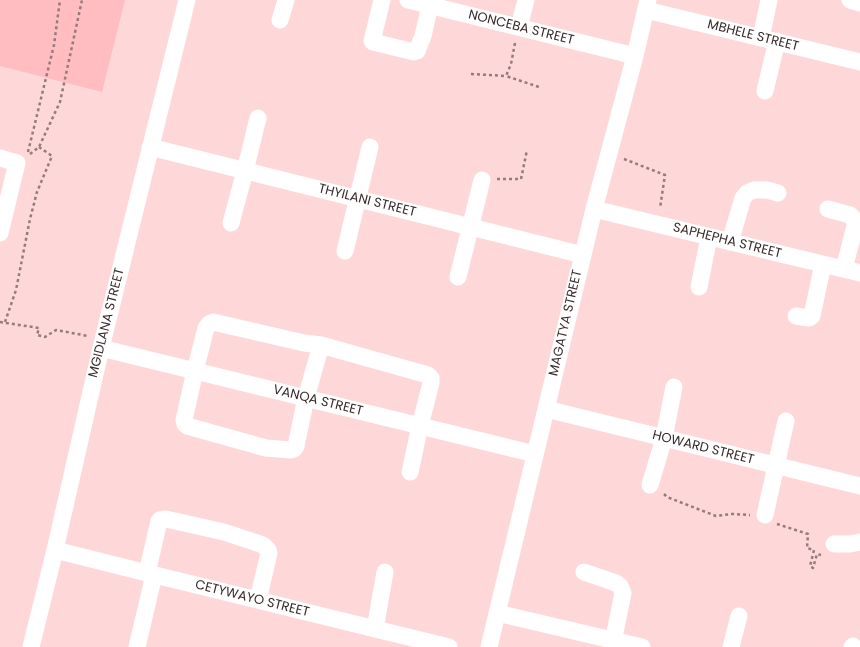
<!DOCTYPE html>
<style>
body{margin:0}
canvas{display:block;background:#fed7d9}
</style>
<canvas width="860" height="647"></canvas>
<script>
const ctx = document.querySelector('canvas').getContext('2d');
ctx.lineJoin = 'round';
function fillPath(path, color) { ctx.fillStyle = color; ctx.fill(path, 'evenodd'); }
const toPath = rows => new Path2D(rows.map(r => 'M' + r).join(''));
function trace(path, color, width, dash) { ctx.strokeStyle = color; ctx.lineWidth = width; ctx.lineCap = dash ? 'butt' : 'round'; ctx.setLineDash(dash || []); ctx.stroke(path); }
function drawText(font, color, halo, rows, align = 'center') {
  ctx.font = font + ' Poppins,sans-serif'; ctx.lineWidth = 4; ctx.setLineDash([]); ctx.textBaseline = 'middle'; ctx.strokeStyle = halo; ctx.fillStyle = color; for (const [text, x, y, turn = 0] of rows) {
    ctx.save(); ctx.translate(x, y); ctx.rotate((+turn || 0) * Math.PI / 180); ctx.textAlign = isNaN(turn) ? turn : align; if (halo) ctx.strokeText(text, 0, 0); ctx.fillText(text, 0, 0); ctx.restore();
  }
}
fillPath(toPath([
 [0,0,125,0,102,92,0,66]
]), '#ffbdc1');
trace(toPath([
 [515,43,511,64,506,76,539,87],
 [471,74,506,76],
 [28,152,54,45,60,0],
 [30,154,39,147,60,102,82,0],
 [624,159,665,175,660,208],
 [497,179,521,179,527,150],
 [0,322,39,328,37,335,45,337,56,330,88,336],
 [5,322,16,290,30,219,37,192,52,156,39,147],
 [664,494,667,497,716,516,732,514,750,515],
 [777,524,808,534,807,548,814,550,810,566,813,568,817,554,821,555]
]), '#957b7c', 2.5, [3, 3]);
trace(toPath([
 [382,0,372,41,373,42,414,52,417,51,418,48,423,36,430,5],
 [408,0,635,56],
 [850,0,860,3],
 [646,10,860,62],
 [280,20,286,0],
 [519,27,526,0],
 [761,38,769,0],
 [765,91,777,41],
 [150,147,583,255],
 [0,158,17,163,0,233],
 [594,209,860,273],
 [828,209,850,215,853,218,855,221,855,226,844,269],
 [231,223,245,171,258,118],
 [730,242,743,198,747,193,754,190,767,190,778,193],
 [345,251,370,147],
 [458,277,482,180],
 [699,287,709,237],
 [796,316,809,318,812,316,823,264],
 [321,345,306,398,296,446,294,449,291,450,266,448,187,426,185,424,184,420,195,371,206,328,209,324,213,322,304,343,321,345,428,375,431,378,431,383,420,426,410,472],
 [101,348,535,454],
 [546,409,860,486],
 [650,485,664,438,674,387],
 [765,515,786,421],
 [834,544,850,544,860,542],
 [55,550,147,573,449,647],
 [584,572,616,583,620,586,623,593,612,647],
 [147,573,159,521,160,520,166,519,224,532,263,545,268,550,269,553,258,600],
 [497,613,642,647],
 [375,629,385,572],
 [31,647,55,550,101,348,187,0],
 [137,647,154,575],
 [489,647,594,209,635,56,648,0],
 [731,647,739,616],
 [852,647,853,646]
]), '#fff', 17);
drawText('13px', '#392a2b', '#fff', [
 ["NONCEBA STREET",521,28,14],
 ["MBHELE STREET",753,36,14],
 ["THYILANI STREET",367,201,14],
 ["SAPHEPHA STREET",727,241,14],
 ["MGIDLANA STREET",107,323,-76],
 ["MAGATYA STREET",566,323,-77],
 ["VANQA STREET",318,401,14],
 ["HOWARD STREET",703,448,14],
 ["CETYWAYO STREET",252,599,14]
]);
</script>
